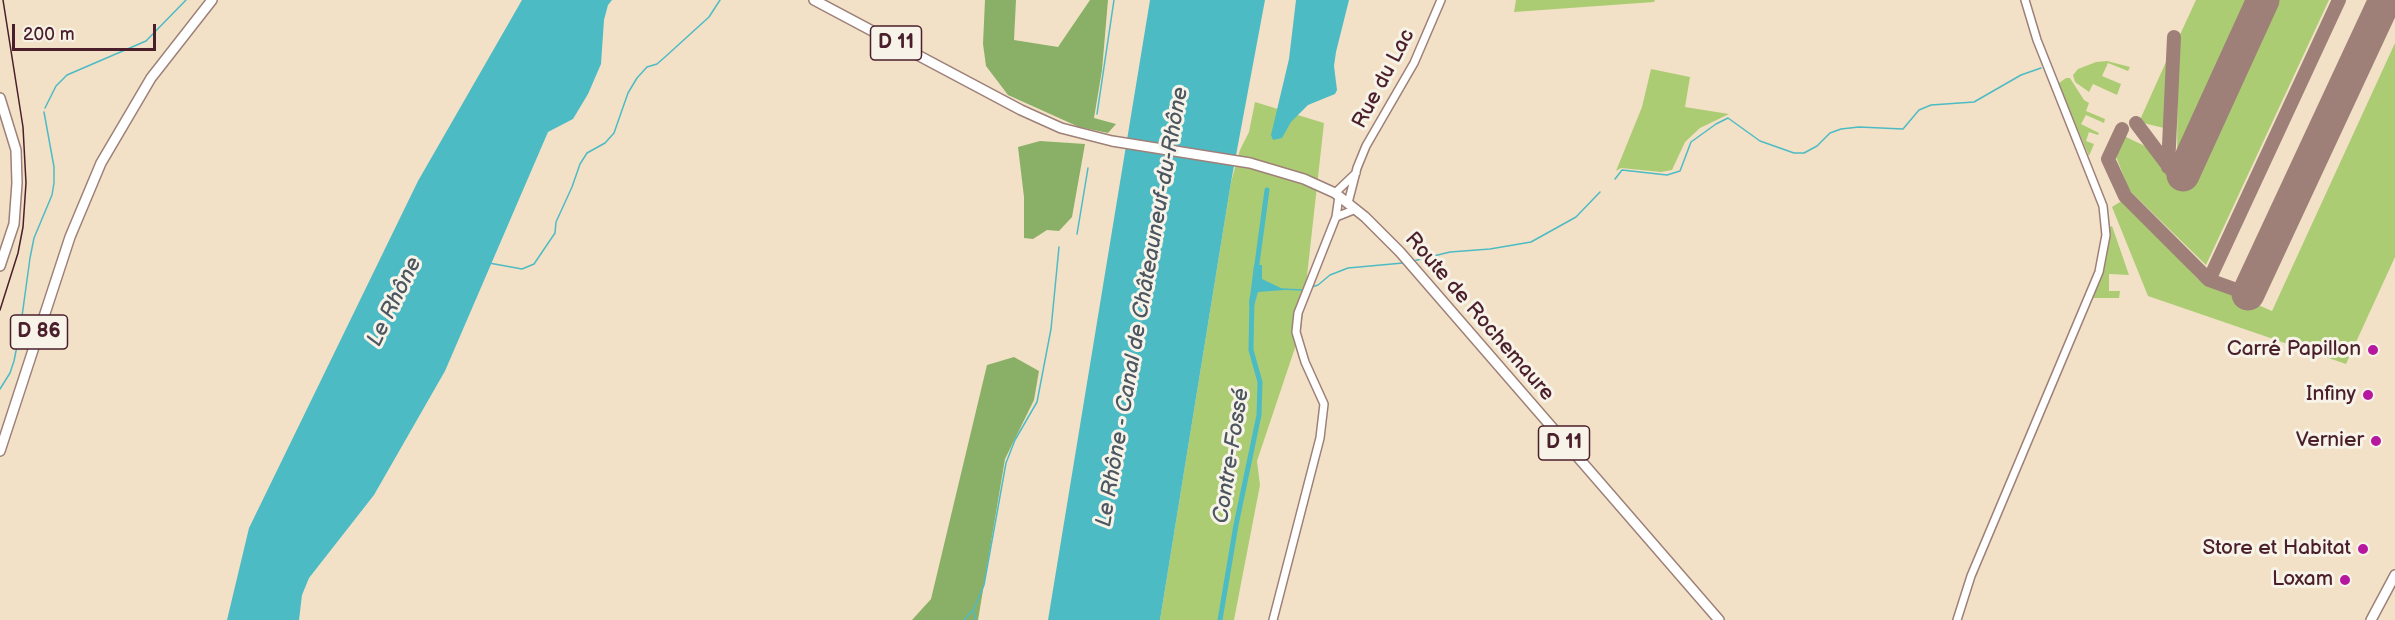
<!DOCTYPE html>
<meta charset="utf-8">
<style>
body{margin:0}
#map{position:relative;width:2395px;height:620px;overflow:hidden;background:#f3e1c7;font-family:"Balsamiq Sans",sans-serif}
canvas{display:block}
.scale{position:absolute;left:12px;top:24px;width:144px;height:27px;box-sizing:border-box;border:3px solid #4a1f2b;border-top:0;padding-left:8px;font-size:18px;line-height:21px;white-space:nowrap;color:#4a1f2b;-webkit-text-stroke:4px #f7f3e8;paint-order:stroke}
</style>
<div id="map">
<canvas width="2395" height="620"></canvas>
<div class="scale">200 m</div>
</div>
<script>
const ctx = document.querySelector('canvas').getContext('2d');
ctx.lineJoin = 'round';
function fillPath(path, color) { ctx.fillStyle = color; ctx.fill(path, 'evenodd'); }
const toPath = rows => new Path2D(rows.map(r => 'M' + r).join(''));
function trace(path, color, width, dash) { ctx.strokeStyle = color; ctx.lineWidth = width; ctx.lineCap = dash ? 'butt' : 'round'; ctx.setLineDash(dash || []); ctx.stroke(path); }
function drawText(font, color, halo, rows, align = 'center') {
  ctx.font = font + ' "Balsamiq Sans",sans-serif'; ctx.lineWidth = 6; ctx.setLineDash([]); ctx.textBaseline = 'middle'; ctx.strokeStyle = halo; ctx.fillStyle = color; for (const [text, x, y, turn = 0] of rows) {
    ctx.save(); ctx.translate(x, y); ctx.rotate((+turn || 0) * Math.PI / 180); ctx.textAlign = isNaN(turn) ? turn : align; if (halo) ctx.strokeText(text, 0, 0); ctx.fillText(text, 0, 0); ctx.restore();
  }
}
fillPath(toPath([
 [1516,0,1655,0,1654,2,1514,12],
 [2196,0,2251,0,2183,160,2177,159,2178,39],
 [2274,0,2329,0,2206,265,2129,190,2115,154,2124,136,2149,148,2164,168,2178,180,2187,182,2194,176],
 [2395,43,2395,257,2346,364,2148,296,2112,207,2123,200,2198,279,2272,311],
 [2170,53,2164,128,2139,122],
 [2107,61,2130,67,2128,71,2108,63,2102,76,2121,84,2117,95,2093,84,2089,92,2075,82,2073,75,2078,69,2096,62],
 [1651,69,1690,77,1685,107,1729,114,1700,128,1685,142,1672,170,1661,172,1621,168,1616,171,1642,107],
 [2066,78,2070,78,2084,100,2089,103,2086,111,2105,119,2104,123,2086,115,2081,124,2099,133,2098,135,2089,132,2086,141,2094,144,2089,156,2060,88,2059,83],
 [1255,102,1324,123,1301,330,1257,461,1260,485,1234,620,1160,620,1231,182,1240,150,1249,132],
 [2112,226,2129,275,2109,274,2109,291,2120,291,2119,298,2091,298,2104,266,2110,227]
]), '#accc74');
fillPath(toPath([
 [985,0,1016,0,1014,40,1058,47,1090,0,1108,0,1102,70,1094,118,1116,124,1108,133,1079,127,1008,95,986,66,983,44],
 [1040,141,1085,144,1072,217,1059,231,1047,230,1033,239,1024,238,1024,197,1018,147],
 [1014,357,1039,371,1034,400,1005,459,978,620,912,620,931,599,987,365]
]), '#89b066');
fillPath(toPath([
 [522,0,612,0,608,5,604,20,601,64,588,94,573,119,548,132,445,371,374,495,309,578,302,595,299,620,227,620,249,528,418,181],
 [1150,0,1265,0,1231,182,1160,620,1048,620],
 [1296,0,1349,0,1336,52,1334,66,1337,90,1335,94,1308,105,1291,122,1282,138,1273,140,1271,135,1289,59],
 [1254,265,1262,265,1262,279,1285,290,1258,292,1254,306,1249,305]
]), '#4dbbc4');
trace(toPath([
 [45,108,56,86,67,75,146,41,186,0],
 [1097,114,1114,0],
 [1615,179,1622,170,1667,175,1680,171,1691,142,1716,124,1728,118,1760,141,1794,153,1804,153,1817,146,1830,133,1841,129,1859,127,1903,129,1919,110,1931,105,1974,102,2021,75,2041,68],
 [1077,234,1088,168],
 [1413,261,1450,252,1490,249,1531,242,1576,217,1600,192],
 [489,263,522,269,534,264,555,233,556,222,572,187,580,164,587,153,605,143,614,133,628,93,637,78,647,67,657,64,665,57,709,17,720,0],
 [1312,287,1318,285,1330,275,1348,268,1403,263],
 [1282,289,1302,290],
 [0,389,10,373,14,361,20,331,30,258,34,238,52,195,54,183,54,167,44,112],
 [964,620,972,611],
 [976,620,973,611,984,585,1006,463,1015,440,1037,402,1051,329,1059,247]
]), '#4dbbc4', 1.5);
trace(toPath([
 [1256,271,1267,190],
 [1220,620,1236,525,1259,415,1260,382,1251,350,1252,298]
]), '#4dbbc4', 5);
trace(toPath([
 [2136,123,2172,171,2179,176,2183,175],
 [2122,129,2108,159,2125,196,2209,280],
 [2168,167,2174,37],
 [2248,294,2209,280,2339,0]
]), '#9e8079', 14);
trace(toPath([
 [2183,175,2263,0],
 [2248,294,2385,0]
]), '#9e8079', 33);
const minor = toPath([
 [1335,193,1356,173],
 [1348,203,1357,168,1366,146,1414,63,1441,0],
 [1336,217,1356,209],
 [1273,620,1320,438,1324,404,1305,362,1296,332,1298,313,1336,217,1339,196],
 [1957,620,1971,576,2099,272,2106,235,2103,206,2037,40,2025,0]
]);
const major = toPath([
 [814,0,1021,110,1061,128,1112,141,1250,163,1304,179,1335,193,1365,217,1400,252,1719,620],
 [0,98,16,150,17,183,14,224,0,266],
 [0,451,70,237,101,163,151,78,212,0],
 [2371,620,2395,575]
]);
trace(minor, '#9e8079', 10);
trace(major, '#9e8079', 12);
trace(minor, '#fff', 7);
trace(major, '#fff', 9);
trace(toPath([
 [0,310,18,253,23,227,26,183,23,127,3,0]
]), '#4a1f2b', 1.5);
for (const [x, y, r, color] of [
 [2373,350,6,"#b5179e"],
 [2368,395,6,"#b5179e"],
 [2376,441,6,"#b5179e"],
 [2363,549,6,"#b5179e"],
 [2345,580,6,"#b5179e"]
]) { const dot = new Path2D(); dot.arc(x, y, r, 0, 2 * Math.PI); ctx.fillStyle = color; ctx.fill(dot); trace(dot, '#f7f3e8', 2); }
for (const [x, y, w] of [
 [896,43,51],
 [39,332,57],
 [1564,443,51]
]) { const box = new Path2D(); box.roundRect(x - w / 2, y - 17, w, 34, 4.5); ctx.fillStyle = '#f7f3e8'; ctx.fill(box); trace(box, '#4a1f2b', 1.5); }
drawText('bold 20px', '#4a1f2b', null, [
 ["D 11",896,43],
 ["D 86",39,332],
 ["D 11",1564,443]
]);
drawText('21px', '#4a1f2b', '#f7f3e8', [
 ["Rue du Lac",1384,79,-62],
 ["Route de Rochemaure",1479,317,49]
]);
drawText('21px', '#4a1f2b', '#f7f3e8', [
 ["Carré Papillon",2361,350],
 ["Infiny",2356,395],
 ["Vernier",2364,441],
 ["Store et Habitat",2351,549],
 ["Loxam",2333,580]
], 'right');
drawText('italic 22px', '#4b5661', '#f7f3e8', [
 ["Le Rhône",395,302,-64],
 ["Le Rhône - Canal de Châteauneuf-du-Rhône",1143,307,-80],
 ["Contre-Fossé",1232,456,-81]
]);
</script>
